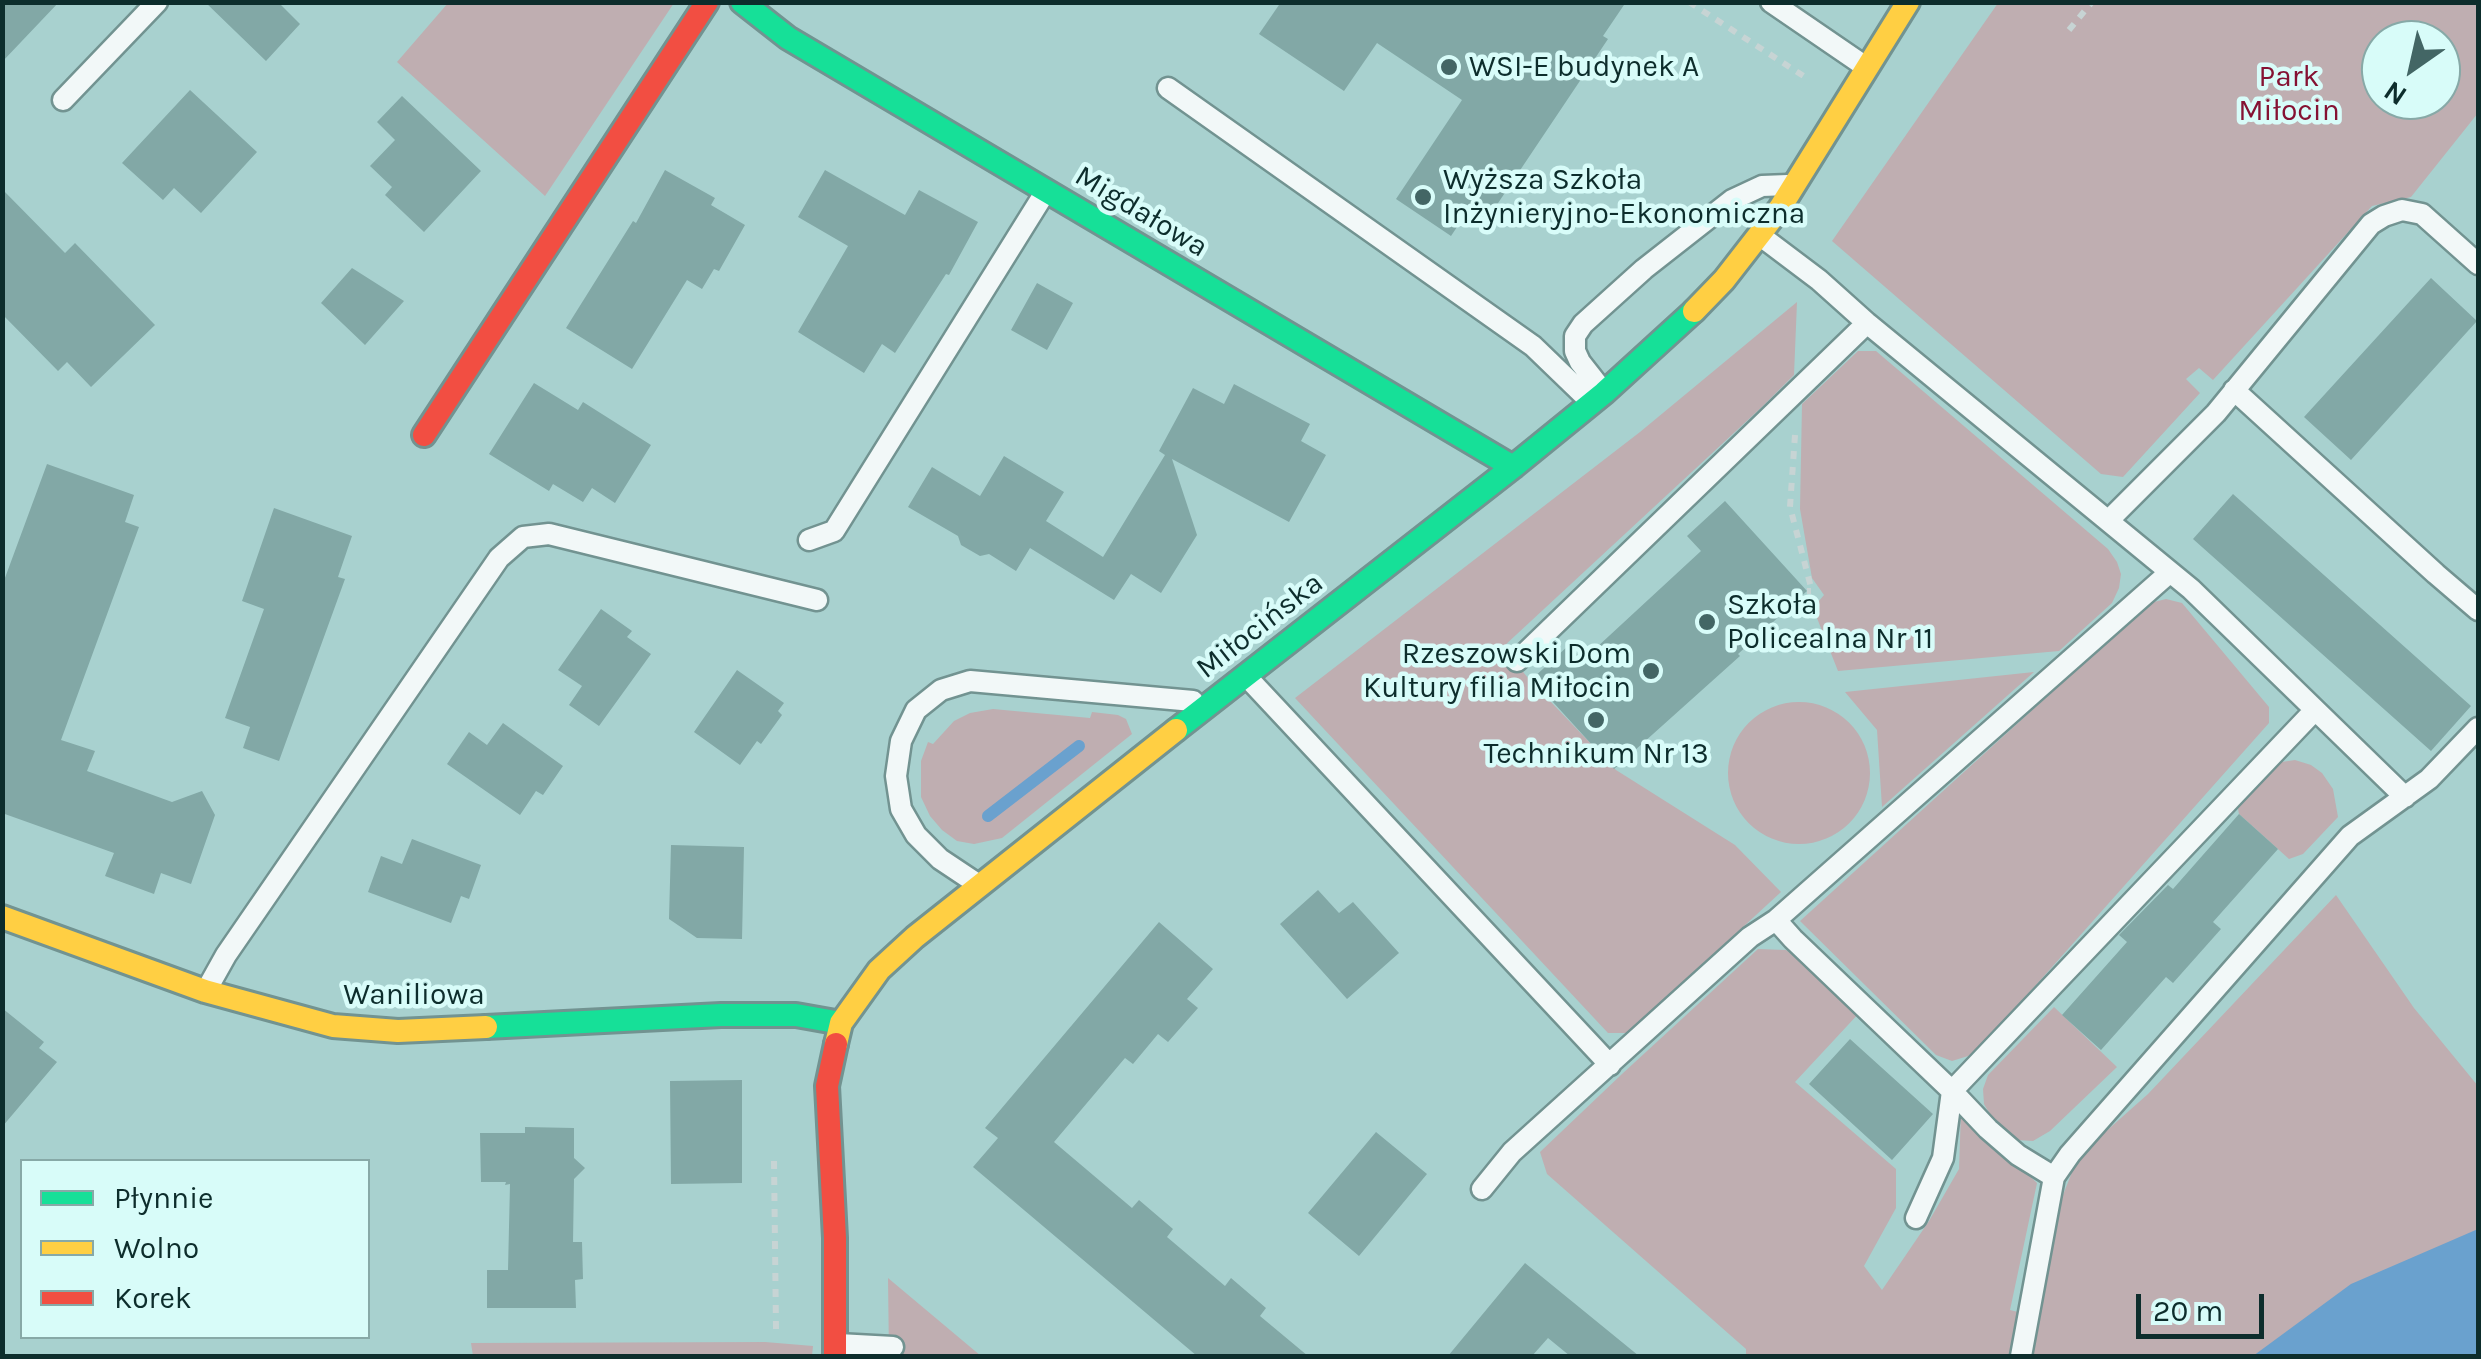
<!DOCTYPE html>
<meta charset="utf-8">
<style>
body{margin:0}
#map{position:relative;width:2481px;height:1359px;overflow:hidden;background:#a8d1cf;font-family:Karla,sans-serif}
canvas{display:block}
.frame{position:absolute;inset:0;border:5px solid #0d2d2c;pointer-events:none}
.legend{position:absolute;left:20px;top:1159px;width:350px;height:180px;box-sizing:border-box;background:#d8fcf9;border:2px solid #87a9a7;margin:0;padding:12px 18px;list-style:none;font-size:30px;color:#0d2d2c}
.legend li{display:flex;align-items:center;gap:20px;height:50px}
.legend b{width:50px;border:2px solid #87a9a7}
.north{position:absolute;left:2361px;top:20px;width:100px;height:100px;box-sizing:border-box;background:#d8fcf9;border:2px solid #87a9a7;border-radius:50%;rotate:214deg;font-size:28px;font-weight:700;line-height:40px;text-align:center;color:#0d2d2c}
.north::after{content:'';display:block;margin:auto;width:35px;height:45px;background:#436665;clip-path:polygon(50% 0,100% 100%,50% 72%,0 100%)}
.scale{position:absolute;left:2136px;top:1294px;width:128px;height:45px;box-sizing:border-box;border:5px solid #0d2d2c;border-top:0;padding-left:12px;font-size:30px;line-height:35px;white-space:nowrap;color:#0d2d2c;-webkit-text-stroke:8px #d8fcf9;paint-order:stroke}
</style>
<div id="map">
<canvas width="2481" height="1359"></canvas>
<div class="frame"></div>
<ul class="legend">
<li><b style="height:12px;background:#16e098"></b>Płynnie</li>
<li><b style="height:12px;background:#ffcf43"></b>Wolno</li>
<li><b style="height:12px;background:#f24e42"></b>Korek</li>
</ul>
<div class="north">N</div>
<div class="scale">20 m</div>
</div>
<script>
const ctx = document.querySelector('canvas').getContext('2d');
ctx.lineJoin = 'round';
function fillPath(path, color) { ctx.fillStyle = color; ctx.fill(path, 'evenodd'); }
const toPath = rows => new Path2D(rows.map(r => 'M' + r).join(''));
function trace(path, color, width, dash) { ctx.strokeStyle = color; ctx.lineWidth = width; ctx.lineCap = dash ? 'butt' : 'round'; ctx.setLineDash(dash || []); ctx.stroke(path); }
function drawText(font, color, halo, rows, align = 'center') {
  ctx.font = font + ' Karla,sans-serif'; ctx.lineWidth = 9; ctx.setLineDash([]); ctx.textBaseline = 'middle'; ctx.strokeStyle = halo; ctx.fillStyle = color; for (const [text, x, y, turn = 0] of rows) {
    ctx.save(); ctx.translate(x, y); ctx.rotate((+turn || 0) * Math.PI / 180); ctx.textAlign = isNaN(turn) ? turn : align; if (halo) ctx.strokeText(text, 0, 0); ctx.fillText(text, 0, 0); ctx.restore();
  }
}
fillPath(toPath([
 [448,3,674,3,545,196,397,62],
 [1998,3,2478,3,2478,113,2411,197,2372,206,2213,380,2199,368,2186,379,2200,393,2123,477,2101,474,1832,241],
 [2381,40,2441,40,2441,100,2381,100],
 [1797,302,1794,375,1763,406,1503,647,1528,678,1616,770,1735,845,1781,892,1628,1033,1608,1033,1295,698,1640,432],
 [1858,351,1876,351,2108,549,2117,562,2121,574,2119,588,2112,603,2059,651,1838,671,1813,608,1824,595,1812,578,1800,509,1802,404],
 [2166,599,2182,603,2269,707,2269,723,1980,1048,1968,1056,1952,1061,1936,1055,1800,921,2150,603],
 [2034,672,1882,807,1877,730,1845,692],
 '1728 773a71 71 0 1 1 142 0a71 71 0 1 1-142 0Z',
 [993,709,1090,718,1092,712,1118,715,1126,719,1132,734,1002,838,974,844,957,841,942,830,930,816,921,797,921,761,928,742,933,744,954,721,970,713],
 [2295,760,2311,765,2322,773,2333,789,2338,817,2303,854,2289,859,2239,814,2237,804,2275,763],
 [2336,895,2414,1008,2478,1086,2478,1356,1746,1356,1746,1349,1547,1174,1540,1152,1622,1074,1758,949,1786,950,1812,969,1861,1011,1795,1082,1896,1169,1896,1208,1864,1266,1882,1290,1929,1221,1959,1169,1961,1111,2037,1183,2010,1310,2030,1315,2063,1195,2072,1172,2085,1150,2148,1094],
 [2054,1007,2117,1067,2050,1131,2033,1141,2016,1140,1995,1123,1984,1104,1983,1089,1988,1075],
 [888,1278,981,1356,889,1356],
 [765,1342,813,1346,812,1356,473,1356,471,1343]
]), '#bfaeb1');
fillPath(toPath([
 [2478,1229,2478,1356,2253,1356,2351,1284]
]), '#6aa1ce');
trace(toPath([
 [988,816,1079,746]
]), '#6aa1ce', 12);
fillPath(toPath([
 [2,2,59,2,2,62],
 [205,2,278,2,300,24,266,61],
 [1281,2,1626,2,1603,36,1608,39,1482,227,1465,215,1451,236,1396,199,1462,100,1377,43,1344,91,1259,34],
 [190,90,257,152,201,213,174,188,163,200,122,163],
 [402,96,481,171,424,232,385,195,392,187,370,166,395,140,377,122],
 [665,170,715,198,711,205,745,225,719,271,714,269,702,289,687,280,632,369,566,328,633,221,636,223],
 [825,170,905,215,919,190,978,222,949,275,946,274,895,353,882,344,864,373,798,332,848,246,798,217],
 [2,189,65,253,75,243,155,325,91,387,67,362,58,371,2,314],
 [352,268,404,301,365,345,321,303],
 [2431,278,2477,321,2351,460,2304,417],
 [1037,283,1073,303,1047,350,1011,330],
 [534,383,578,410,583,402,651,445,615,503,592,488,583,502,553,484,549,491,489,454],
 [1234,384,1310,424,1301,441,1326,455,1289,522,1172,459,1197,535,1161,593,1131,574,1114,600,1030,548,1016,571,989,554,980,556,961,545,958,536,908,507,932,467,980,496,1004,456,1064,492,1046,521,1103,557,1165,455,1159,451,1193,388,1224,404],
 [47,464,134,495,125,522,139,527,61,740,95,751,87,771,172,802,202,791,215,815,191,884,161,873,154,894,105,876,114,853,2,813,2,586],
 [2233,494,2471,706,2431,751,2193,539],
 [1725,501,1807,591,1738,654,1740,656,1614,769,1532,679,1569,645,1583,660,1701,551,1687,536],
 [274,508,352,536,338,577,345,579,279,761,243,748,250,727,225,718,264,609,242,601],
 [601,609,632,631,627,637,651,654,599,726,569,705,582,686,558,670],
 [737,670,784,703,778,711,782,715,761,744,757,741,740,765,694,732],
 [503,723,563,766,543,795,536,791,520,815,447,764,469,732,487,745],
 [2239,814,2278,849,2213,922,2221,929,2173,983,2166,977,2101,1050,2062,1015,2127,942,2119,935,2168,885,2173,889],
 [412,839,481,865,469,899,461,896,451,923,368,892,381,856,402,864],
 [671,845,744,847,742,939,697,938,669,919],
 [1318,890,1339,913,1353,902,1399,953,1347,999,1280,924],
 [1159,922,1213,969,1187,999,1198,1008,1168,1042,1158,1034,1133,1064,1125,1058,1054,1142,1132,1208,1139,1200,1173,1229,1167,1237,1225,1286,1231,1278,1266,1308,1260,1316,1308,1356,1197,1356,973,1167,998,1138,985,1128],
 [2,1008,44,1042,39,1048,57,1062,2,1127],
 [1850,1039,1933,1114,1892,1160,1809,1084],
 [742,1080,742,1183,671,1184,670,1081],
 [525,1127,574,1128,574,1158,585,1168,574,1179,573,1242,582,1242,583,1279,575,1280,576,1308,487,1308,487,1270,508,1270,510,1184,505,1185,506,1182,481,1182,480,1133,525,1133],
 [1376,1132,1427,1174,1359,1256,1308,1213],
 [1525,1263,1639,1356,1570,1356,1548,1338,1532,1356,1448,1356]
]), '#82a8a6');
const lane = toPath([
 [1771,2,1866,67],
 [1168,88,1533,346,1590,401],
 [63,100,157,2],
 [1762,237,1819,280,1867,323,2191,589,2405,797],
 [1602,390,1580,362,1575,351,1575,336,1583,324,1644,269,1732,200,1762,186,1788,185],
 [2234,390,2436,574,2478,610],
 [2109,520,2216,413,2371,224,2384,216,2402,210,2422,214,2478,264],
 [809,540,834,531,1044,194],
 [1517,661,1867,323],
 [1246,676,1610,1065],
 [979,885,940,859,916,835,901,809,896,776,901,741,916,710,941,690,970,681,1193,701],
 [1776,920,2169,573],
 [207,989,226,955,499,558,523,537,549,534,817,600],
 [1482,1189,1512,1152,1750,937,1776,920,1793,939,1952,1091,1988,1129,2018,1155,2054,1177],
 [1916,1218,1943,1158,1952,1091,2315,710],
 [838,1344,893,1347],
 [2021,1356,2054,1177,2070,1154,2350,836,2429,779,2478,728]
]);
const fast = toPath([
 [742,2,788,38,1513,467],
 [1176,730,1513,467,1604,393,1694,311],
 [486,1027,721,1015,796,1015,841,1023]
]);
const slow = toPath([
 [1694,311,1724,280,1780,208,1908,2],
 [2,917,205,991,333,1026,398,1031,486,1027],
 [836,1044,841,1023,879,970,915,937,1176,730]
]);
const jam = toPath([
 [424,435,707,2],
 [835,1356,835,1238,827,1086,836,1044]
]);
trace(lane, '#729391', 25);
trace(fast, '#729391', 28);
trace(slow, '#729391', 28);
trace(jam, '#729391', 28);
trace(toPath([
 [1689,2,1805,77],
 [2069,30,2092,2],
 [1795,435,1790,507,1812,591,1807,591],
 [776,1329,774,1161,782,1161]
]), '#c7d4d4', 6, [8, 8]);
trace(lane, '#f2f8f8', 20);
trace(fast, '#16e098', 22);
trace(slow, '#ffcf43', 22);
trace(jam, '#f24e42', 22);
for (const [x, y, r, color] of [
 [1449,67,10,"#436665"],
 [1423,197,10,"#436665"],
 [1707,622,10,"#436665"],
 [1651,671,10,"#436665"],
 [1596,720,10,"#436665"]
]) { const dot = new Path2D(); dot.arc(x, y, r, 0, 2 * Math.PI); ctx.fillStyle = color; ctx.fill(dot); trace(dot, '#d8fcf9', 4); }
drawText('30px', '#0d2d2c', '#d8fcf9', [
 ["WSI-E budynek A",1469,67],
 ["Wyższa Szkoła",1443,180],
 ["Inżynieryjno-Ekonomiczna",1443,214],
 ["Szkoła",1727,605],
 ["Policealna Nr 11",1727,639],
 ["Rzeszowski Dom",1631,654,"right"],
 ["Kultury filia Miłocin",1631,688,"right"],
 ["Technikum Nr 13",1596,754,"center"]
], 'left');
drawText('30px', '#851233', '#d8fcf9', [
 ["Park",2289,77],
 ["Miłocin",2289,111]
]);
drawText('30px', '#0d2d2c', '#d8fcf9', [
 ["Migdałowa",1141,212,31],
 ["Miłocińska",1260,626,-38],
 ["Waniliowa",414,995]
]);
</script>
